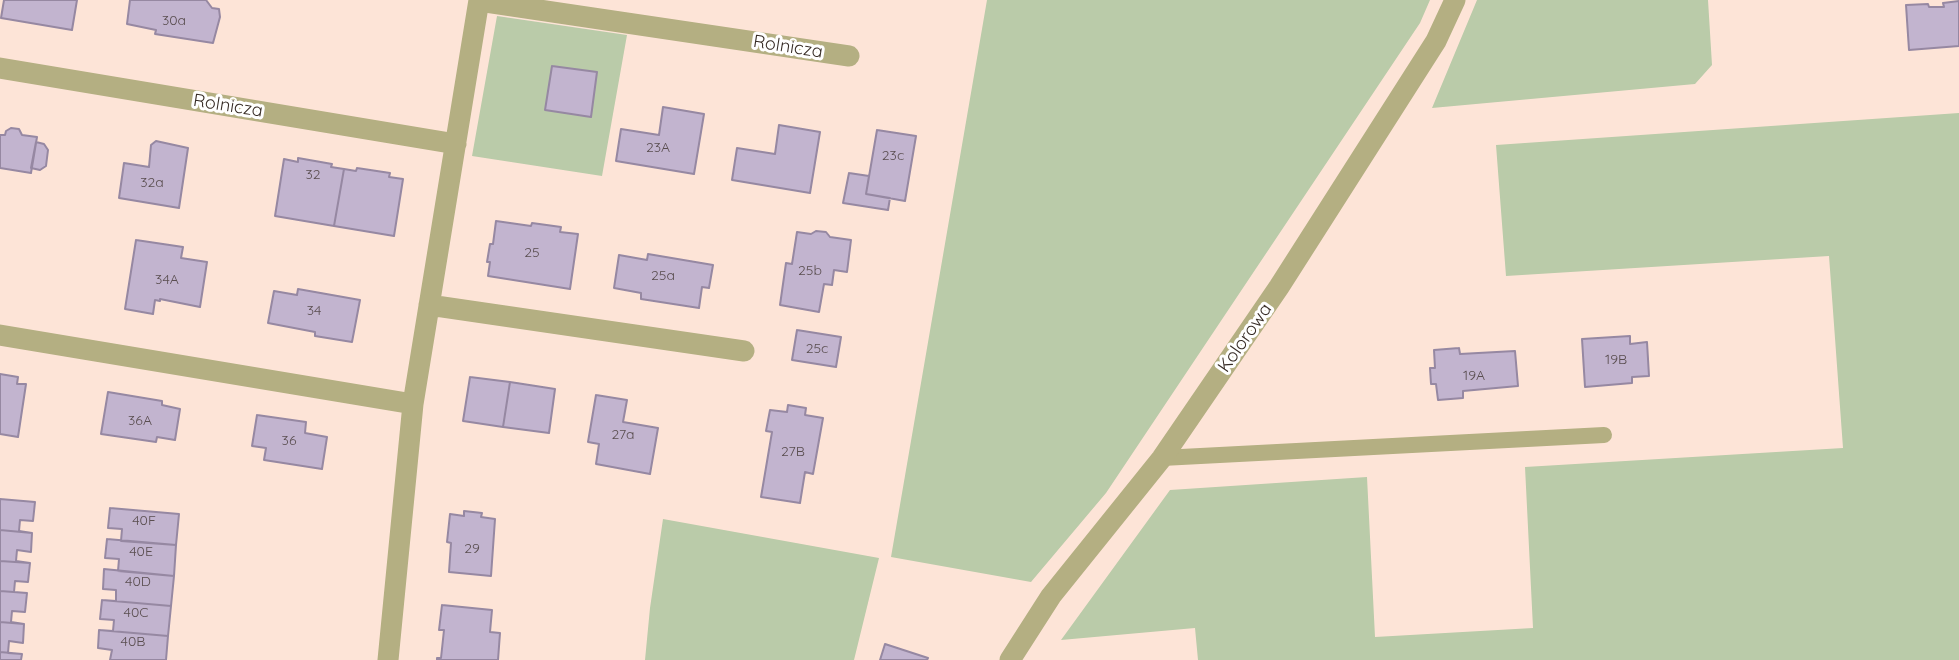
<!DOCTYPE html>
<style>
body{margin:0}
canvas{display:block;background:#fde4d7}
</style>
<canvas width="1959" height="660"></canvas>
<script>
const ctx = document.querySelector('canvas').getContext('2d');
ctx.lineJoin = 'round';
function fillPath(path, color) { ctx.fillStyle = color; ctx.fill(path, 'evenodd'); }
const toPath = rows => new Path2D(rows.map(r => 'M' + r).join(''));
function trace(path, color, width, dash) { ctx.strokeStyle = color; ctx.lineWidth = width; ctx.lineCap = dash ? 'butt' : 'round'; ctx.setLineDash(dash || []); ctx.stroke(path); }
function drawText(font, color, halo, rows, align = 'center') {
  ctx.font = font + ' Quicksand,sans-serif'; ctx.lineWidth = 6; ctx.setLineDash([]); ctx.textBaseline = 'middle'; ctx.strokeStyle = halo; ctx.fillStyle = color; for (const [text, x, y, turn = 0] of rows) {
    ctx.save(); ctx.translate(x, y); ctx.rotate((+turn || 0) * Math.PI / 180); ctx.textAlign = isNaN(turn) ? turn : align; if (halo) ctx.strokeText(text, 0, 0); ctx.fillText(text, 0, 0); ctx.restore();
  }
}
fillPath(toPath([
 [987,0,1430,0,1420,23,1106,493,1031,582,891,557],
 [1477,0,1708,0,1712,65,1695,84,1432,108],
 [497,16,627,35,602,176,472,156],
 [1959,113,1959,660,1198,660,1195,628,1061,640,1170,490,1367,477,1375,637,1533,628,1525,467,1843,448,1829,256,1506,276,1496,145],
 [663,519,879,558,854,660,645,660,650,608]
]), '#bacba9');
const building = toPath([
 [4,0,77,0,72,30,1,18,4,0],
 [130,0,206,0,212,8,219,9,220,17,213,43,155,34,156,30,127,24,130,0],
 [1959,1,1959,46,1909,50,1906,5,1928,4,1929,7,1944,7,1943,3,1959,1],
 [552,66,597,72,591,117,545,110,552,66],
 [663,107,704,114,694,174,616,161,621,129,659,135,663,107],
 [779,125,820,132,810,193,732,180,737,148,775,154,779,125],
 [11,128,19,129,22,135,37,137,31,173,0,168,0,135,5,135,6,131,11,128],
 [877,130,916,136,905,201,866,194,877,130],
 [156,141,188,148,179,208,119,198,124,163,149,167,151,145,156,141],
 [36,142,44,144,48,150,46,166,40,170,31,168,36,142],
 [298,158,332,164,331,167,344,169,334,226,275,216,284,159,298,162,298,158],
 [357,168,390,173,389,177,403,179,394,236,334,226,344,169,356,171,357,168],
 [849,173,869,176,866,194,890,198,888,210,843,203,849,173],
 [496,221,531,226,532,223,561,227,560,232,578,234,570,289,488,276,490,262,487,262,490,244,493,244,496,221],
 [816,231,826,232,830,237,851,240,847,272,834,270,832,285,824,284,819,312,780,305,786,263,792,264,797,232,811,234,816,231],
 [136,240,183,247,181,258,207,262,200,307,160,299,160,301,155,300,153,314,125,309,136,240],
 [648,254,713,265,709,288,702,287,699,308,641,299,641,293,614,288,619,255,647,260,648,254],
 [298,289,360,300,352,342,315,336,315,332,268,323,274,291,297,295,298,289],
 [797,330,841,337,836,367,792,360,797,330],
 [1630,336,1630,344,1647,342,1649,376,1632,377,1632,383,1585,387,1582,339,1630,336],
 [1459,348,1460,354,1515,351,1518,386,1463,391,1463,398,1438,400,1436,384,1431,384,1430,368,1435,368,1434,350,1459,348],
 [0,374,18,377,17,384,26,384,18,437,0,434,0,374],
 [470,377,510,382,503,427,463,421,470,377],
 [510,382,555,389,549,433,503,427,510,382],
 [108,392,162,401,162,405,180,409,175,440,157,437,156,442,101,434,108,392],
 [596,395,627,400,623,422,658,428,650,474,596,464,599,444,588,442,596,395],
 [788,405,806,408,805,415,823,418,813,474,805,472,800,503,761,497,772,432,766,431,770,410,787,412,788,405],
 [257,415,306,422,305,433,327,437,322,469,264,460,266,448,252,446,257,415],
 [0,499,35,502,33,521,20,520,19,531,32,533,0,530,0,499],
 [110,508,179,514,176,545,121,541,122,529,108,528,110,508],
 [464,511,482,513,481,517,495,519,491,576,449,572,451,543,447,542,450,514,464,516,464,511],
 [0,530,32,533,31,552,17,550,16,561,30,563,0,561,0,530],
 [107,539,176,545,174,576,118,571,119,559,105,558,107,539],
 [0,561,30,563,28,582,15,581,14,592,27,593,0,591,0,561],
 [104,569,174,576,171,606,102,600,116,601,116,590,103,589,104,569],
 [0,591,27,593,25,612,12,611,11,622,24,624,0,622,0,591],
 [102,600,171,606,168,636,99,630,113,631,114,620,100,619,102,600],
 [442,605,492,610,490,632,500,633,498,660,437,660,437,658,441,658,444,630,439,630,442,605],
 [0,622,24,624,23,643,9,641,8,653,22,654,0,652,0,622],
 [99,630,168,636,166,660,110,660,112,650,98,648,99,630],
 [885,644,928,658,927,660,880,660,885,644],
 [0,652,22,654,21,660,0,660,0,652]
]);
fillPath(building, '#c2b4cf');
trace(building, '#9688a2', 2);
trace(toPath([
 [1162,458,1604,435]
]), '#b4af82', 16);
trace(toPath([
 [479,1,849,56],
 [0,68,456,144],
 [429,305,744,351],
 [0,335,413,404],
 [388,660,413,404,479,0],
 [1010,660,1051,596,1162,458,1279,287,1436,41,1455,0]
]), '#b4af82', 21);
drawText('14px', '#5a4e50', null, [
 ["30a",174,21],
 ["23A",658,148],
 ["23c",893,156],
 ["32",313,175],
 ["32a",152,183],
 ["25",532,253],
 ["25b",810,271],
 ["25a",663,276],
 ["34A",167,280],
 ["34",314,311],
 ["25c",817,349],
 ["19B",1616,360],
 ["19A",1474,376],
 ["36A",140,421],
 ["27a",623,435],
 ["36",289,441],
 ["27B",793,452],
 ["40F",144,521],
 ["29",472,549],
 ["40E",141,552],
 ["40D",138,582],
 ["40C",136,613],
 ["40B",133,642]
]);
drawText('18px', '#372c26', '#fff', [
 ["Rolnicza",788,47,9],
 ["Rolnicza",228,106,9],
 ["Kolorowa",1245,338,-55]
]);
</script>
